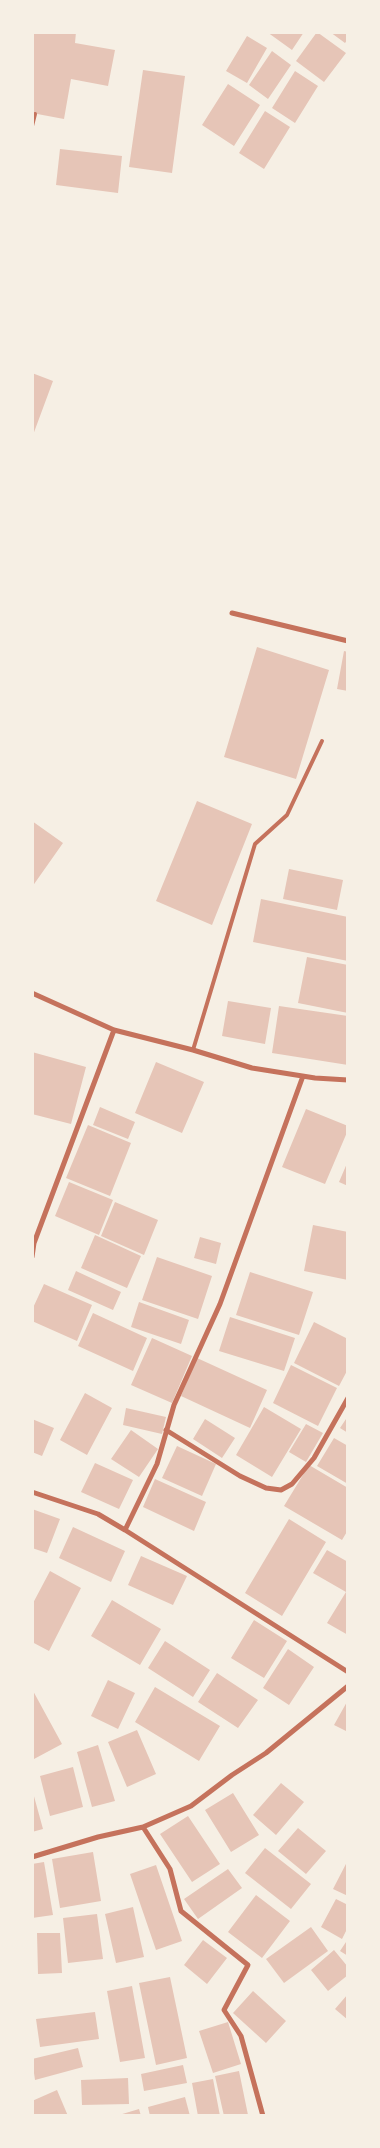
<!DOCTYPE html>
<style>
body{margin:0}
#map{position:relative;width:380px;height:2148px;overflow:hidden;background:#f6efe4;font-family:Bitter,serif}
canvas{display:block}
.frame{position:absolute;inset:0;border:34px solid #f6efe4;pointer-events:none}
</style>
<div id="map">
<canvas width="380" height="2148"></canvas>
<div class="frame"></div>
</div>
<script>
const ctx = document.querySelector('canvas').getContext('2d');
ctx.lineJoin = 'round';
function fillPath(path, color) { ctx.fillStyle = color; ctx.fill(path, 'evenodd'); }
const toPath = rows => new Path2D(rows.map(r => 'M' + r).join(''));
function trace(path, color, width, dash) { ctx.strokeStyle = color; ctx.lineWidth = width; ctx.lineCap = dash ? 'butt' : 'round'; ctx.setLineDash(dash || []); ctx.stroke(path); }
fillPath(toPath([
 [32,32,76,32,75,43,115,50,108,86,71,79,64,119,32,113],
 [267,32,304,32,292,50],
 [317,32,346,53,324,82,296,61],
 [330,32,348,32,348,39,345,43],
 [247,36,267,48,247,83,226,71],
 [272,51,291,65,268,99,249,85],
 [143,70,185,76,172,173,129,167],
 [295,71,318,86,295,123,272,108],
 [228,84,260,105,234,146,202,125],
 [265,111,290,127,264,169,239,153],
 [60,149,122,156,118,193,56,185],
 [32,373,53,381,33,435,32,435],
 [257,647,329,670,296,779,224,757],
 [344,651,348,652,348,691,337,689],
 [197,801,252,824,212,925,156,901],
 [32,821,63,843,32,887],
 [289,869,343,880,337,910,283,899],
 [261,899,348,917,348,961,253,942],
 [307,957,348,965,348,1013,298,1003],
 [228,1001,271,1008,265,1044,222,1036],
 [279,1006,348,1016,348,1065,272,1053],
 [32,1052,86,1067,71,1124,32,1114],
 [156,1062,204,1082,182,1133,135,1113],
 [100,1107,135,1122,128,1139,93,1125],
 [306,1109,348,1126,348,1130,325,1184,282,1167],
 [88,1125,131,1143,110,1196,66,1178],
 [348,1161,348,1186,339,1182],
 [69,1182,113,1200,99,1235,55,1216],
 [115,1202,158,1220,144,1255,101,1236],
 [313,1225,348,1232,348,1280,304,1271],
 [95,1235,141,1256,127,1288,81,1268],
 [200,1237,221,1243,216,1264,194,1258],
 [157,1257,212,1276,198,1319,142,1300],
 [76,1271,121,1292,113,1310,68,1290],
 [250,1272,313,1292,299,1335,236,1315],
 [44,1284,92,1305,77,1341,32,1321,32,1310],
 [139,1302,189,1320,181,1344,131,1327],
 [93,1313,147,1338,133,1371,78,1346],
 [230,1317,295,1338,284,1371,219,1351],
 [314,1322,348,1339,348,1369,339,1386,294,1363],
 [152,1338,192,1356,172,1403,131,1385],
 [197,1358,267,1390,250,1428,181,1396],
 [291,1365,337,1388,318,1426,273,1403],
 [85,1393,112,1408,87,1455,60,1440],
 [264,1407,301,1429,272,1477,236,1455],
 [126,1408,166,1417,162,1434,123,1425],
 [348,1416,348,1433,340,1428],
 [32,1419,54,1428,42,1456,32,1452],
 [205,1419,235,1438,222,1458,193,1439],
 [306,1424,323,1433,306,1462,289,1452],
 [131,1430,158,1449,139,1477,111,1459],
 [334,1438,348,1446,348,1484,317,1466],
 [177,1446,216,1464,202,1496,162,1478],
 [95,1463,133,1480,119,1509,81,1492],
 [309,1465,348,1488,348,1530,342,1540,284,1506],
 [155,1479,206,1502,194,1531,143,1507],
 [32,1509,60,1519,47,1553,32,1548],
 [289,1519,326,1542,282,1616,245,1593],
 [73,1527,125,1551,111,1582,59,1558],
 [327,1550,348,1562,348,1635,327,1623,346,1592,313,1573],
 [141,1556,187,1576,173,1605,128,1585],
 [50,1571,81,1588,49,1651,32,1642,32,1605],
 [112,1600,161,1629,140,1665,91,1636],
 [254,1620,287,1641,264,1678,231,1658],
 [165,1641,210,1670,193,1697,148,1668],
 [288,1649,314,1667,289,1705,263,1688],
 [217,1673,258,1700,238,1728,198,1702],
 [108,1680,135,1693,118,1729,91,1716],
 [155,1687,220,1726,199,1761,135,1722],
 [32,1689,62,1744,34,1759,32,1756],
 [348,1700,348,1732,334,1725],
 [137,1730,156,1774,127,1787,108,1742],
 [98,1745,115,1801,92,1807,77,1752],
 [73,1767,83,1807,50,1816,40,1776],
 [281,1783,304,1802,276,1835,253,1815],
 [32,1789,43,1829,32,1832],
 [233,1793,259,1835,231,1852,205,1810],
 [188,1816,220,1864,192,1882,160,1834],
 [298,1828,326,1851,306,1874,278,1851],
 [265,1848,311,1884,291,1909,245,1873],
 [93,1852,101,1901,60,1908,52,1859],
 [348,1860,348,1896,333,1889],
 [44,1862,53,1915,32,1918,32,1864],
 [156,1865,182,1941,156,1950,130,1874],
 [228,1869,242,1888,198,1919,184,1899],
 [256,1895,290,1921,262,1958,228,1932],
 [336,1899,348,1905,348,1927,342,1939,321,1927],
 [133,1907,144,1957,116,1963,105,1914],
 [97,1914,103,1959,68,1963,63,1918],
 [311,1927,328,1951,284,1983,266,1959],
 [37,1933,60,1933,62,1973,38,1974],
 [348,1939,348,1956,340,1951],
 [203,1940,227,1958,207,1984,184,1965],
 [334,1950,348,1967,348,1975,328,1991,311,1970],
 [170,1977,187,2058,156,2065,139,1983],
 [132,1986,145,2058,120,2062,107,1991],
 [253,1991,286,2021,266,2043,233,2013],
 [348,1994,348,2020,335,2009],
 [95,2012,99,2039,40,2047,36,2019],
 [228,2022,241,2064,213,2073,199,2031],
 [78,2048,83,2067,35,2080,32,2059],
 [183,2065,187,2083,144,2091,141,2074],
 [239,2071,248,2115,224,2116,215,2076],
 [128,2078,129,2104,82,2105,81,2080],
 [213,2079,220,2116,198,2116,192,2083],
 [57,2090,68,2116,32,2116,32,2101],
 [185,2097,190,2116,150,2116,148,2107],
 [139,2109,141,2116,119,2116,119,2115]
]), '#e6c5b7');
trace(toPath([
 [32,126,35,114],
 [193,1050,255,844,287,815,322,741]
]), '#c5725c', 4);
trace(toPath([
 [232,613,348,641],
 [32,993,114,1030,193,1050,252,1068,315,1078,348,1080],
 [32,1257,34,1243,114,1030],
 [166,1430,240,1476,266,1488,281,1490,292,1484,314,1458,348,1398],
 [32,1492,98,1514,125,1530,348,1672],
 [125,1530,157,1464,174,1405,220,1304,303,1076],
 [143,1827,170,1869,181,1911,248,1965,224,2010,241,2036,263,2116],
 [32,1857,98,1837,143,1827,191,1806,232,1775,266,1753,348,1686]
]), '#c5725c', 5);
</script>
